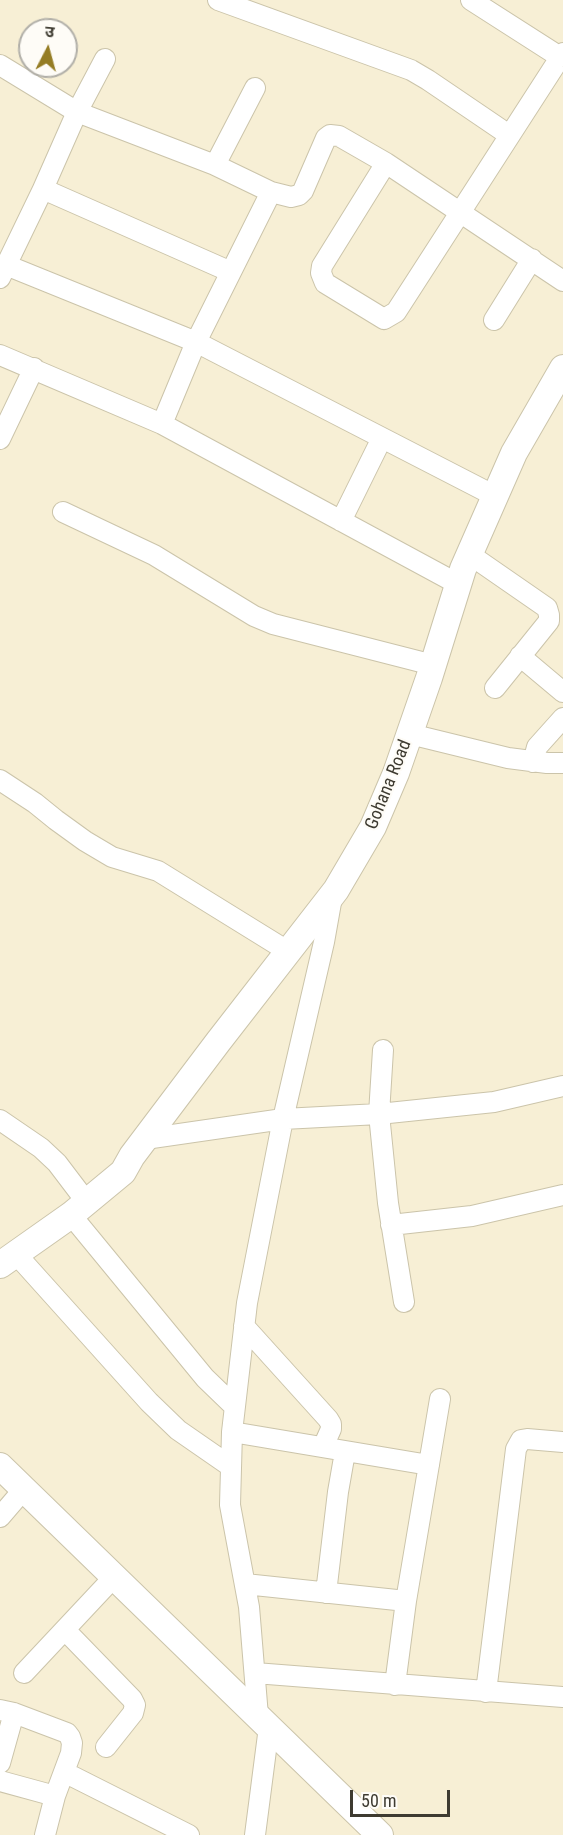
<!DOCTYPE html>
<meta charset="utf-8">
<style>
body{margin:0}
#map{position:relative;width:563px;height:1835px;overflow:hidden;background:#f7efd5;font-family:"Roboto Condensed","Noto Sans Devanagari",sans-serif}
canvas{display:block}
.north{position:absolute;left:18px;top:18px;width:60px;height:60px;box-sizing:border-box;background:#fefcf7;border:2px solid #b1afa8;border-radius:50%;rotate:6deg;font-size:16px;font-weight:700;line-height:24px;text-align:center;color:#3e3b31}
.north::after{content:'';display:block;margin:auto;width:21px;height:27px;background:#957d25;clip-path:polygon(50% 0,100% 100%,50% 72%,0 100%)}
.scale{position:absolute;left:350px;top:1790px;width:100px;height:27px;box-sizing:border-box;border:3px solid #3e3b31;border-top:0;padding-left:8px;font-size:18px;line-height:21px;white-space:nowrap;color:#3e3b31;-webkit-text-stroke:4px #fefcf7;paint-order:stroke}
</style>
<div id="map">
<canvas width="563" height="1835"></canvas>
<div class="north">उ</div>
<div class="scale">50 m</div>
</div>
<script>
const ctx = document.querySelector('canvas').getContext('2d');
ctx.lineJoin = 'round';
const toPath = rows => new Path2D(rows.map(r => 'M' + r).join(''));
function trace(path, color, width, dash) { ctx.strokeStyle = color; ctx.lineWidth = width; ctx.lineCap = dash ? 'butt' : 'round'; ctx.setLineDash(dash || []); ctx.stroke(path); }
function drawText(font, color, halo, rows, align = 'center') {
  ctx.font = font + ' "Roboto Condensed",sans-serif'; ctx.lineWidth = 4.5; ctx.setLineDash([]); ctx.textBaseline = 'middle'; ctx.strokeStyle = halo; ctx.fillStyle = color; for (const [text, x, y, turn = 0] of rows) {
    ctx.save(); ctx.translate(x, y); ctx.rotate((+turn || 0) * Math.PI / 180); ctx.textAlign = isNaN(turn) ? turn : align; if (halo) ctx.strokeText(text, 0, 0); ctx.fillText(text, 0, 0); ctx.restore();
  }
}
const minor = toPath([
 [218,0,411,70,428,80,509,135],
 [471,0,560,57],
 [0,65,77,112,215,165,271,192,291,197,299,195,303,191,326,138,330,135,339,136,386,163,563,281],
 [386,163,322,266,321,273,325,283,384,319,396,312,563,53],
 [215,165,255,88],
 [43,189,231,272],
 [6,265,196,342,495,496],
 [0,278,43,189,77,112,105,59],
 [494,320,532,259],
 [0,355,162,424,458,584],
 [162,424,196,342,271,192],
 [0,439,34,368],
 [63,512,154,555,254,616,273,624,433,665],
 [341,521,382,438],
 [469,554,547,608,549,615,549,621,495,688],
 [520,656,563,692],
 [410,734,508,758,547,763,563,763],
 [533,762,537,747,563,718],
 [0,780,35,803,56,820,85,841,112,857,158,871,289,952],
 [383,1050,379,1114,388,1203,404,1302],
 [0,1120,41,1148,57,1163,79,1192],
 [145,1139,283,1119,379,1114,494,1102,563,1086],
 [71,1215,205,1378,235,1407],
 [391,1225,472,1216,563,1195],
 [16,1254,149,1402,178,1430,230,1466],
 [244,1326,328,1419,331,1424,331,1429,323,1447],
 [232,1432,429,1465],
 [0,1517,24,1489],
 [245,1584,406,1601],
 [326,1593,338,1492,345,1452],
 [65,1630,132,1699,135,1705,133,1713,106,1747],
 [24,1673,114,1577],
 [255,1673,563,1697],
 [395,1685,406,1601,440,1399],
 [486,1692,516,1449,521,1440,527,1439,563,1442],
 [0,1710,14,1713,67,1733,70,1737,72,1743,71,1753,55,1796,45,1835],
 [258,1716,249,1607,230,1505,232,1432,247,1303,283,1119,324,942,332,897],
 [0,1763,14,1713],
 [64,1772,189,1835],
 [0,1781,55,1796],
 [255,1835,269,1727]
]);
const major = toPath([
 [0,1265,71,1215,123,1172,132,1156,218,1042,336,890,373,827,396,773,429,678,463,569,514,453,563,368],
 [0,1466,380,1835]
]);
trace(minor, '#cbc4aa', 22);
trace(major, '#cbc4aa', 28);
trace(minor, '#fff', 20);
trace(major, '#fff', 26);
drawText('18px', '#3e3b31', '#fefcf7', [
 ["Gohana Road",389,785,-68]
]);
</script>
